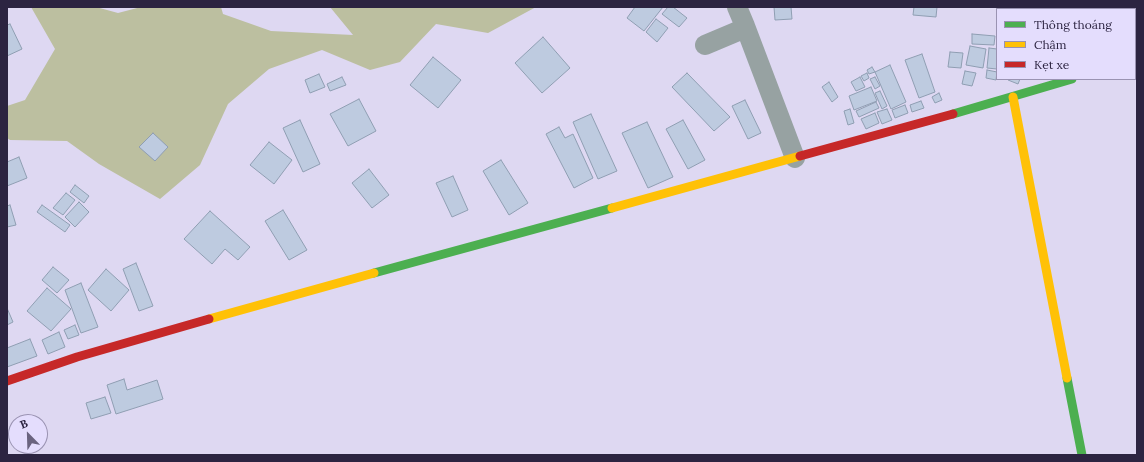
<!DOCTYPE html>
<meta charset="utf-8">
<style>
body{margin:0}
#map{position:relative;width:1144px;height:462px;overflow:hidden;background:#ded8f2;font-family:Lora,serif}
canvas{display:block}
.frame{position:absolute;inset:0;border:8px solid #2c2441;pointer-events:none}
.legend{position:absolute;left:996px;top:8px;width:140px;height:72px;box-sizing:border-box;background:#e4ddfd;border:1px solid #9a93b2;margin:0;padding:5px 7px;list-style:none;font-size:12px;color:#2c2441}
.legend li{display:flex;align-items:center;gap:8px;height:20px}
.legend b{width:20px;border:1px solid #9a93b2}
.north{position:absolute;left:8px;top:414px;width:40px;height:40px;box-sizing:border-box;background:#e4ddfd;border:1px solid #9a93b2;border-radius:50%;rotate:337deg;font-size:11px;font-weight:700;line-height:16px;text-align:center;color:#2c2441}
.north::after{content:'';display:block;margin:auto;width:14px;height:18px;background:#6a637f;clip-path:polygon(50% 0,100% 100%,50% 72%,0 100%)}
</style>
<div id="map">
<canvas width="1144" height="462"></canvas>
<div class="frame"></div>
<ul class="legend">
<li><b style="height:5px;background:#4caf50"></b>Thông thoáng</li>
<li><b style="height:5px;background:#ffc107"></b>Chậm</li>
<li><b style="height:5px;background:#c62828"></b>Kẹt xe</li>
</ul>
<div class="north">B</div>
</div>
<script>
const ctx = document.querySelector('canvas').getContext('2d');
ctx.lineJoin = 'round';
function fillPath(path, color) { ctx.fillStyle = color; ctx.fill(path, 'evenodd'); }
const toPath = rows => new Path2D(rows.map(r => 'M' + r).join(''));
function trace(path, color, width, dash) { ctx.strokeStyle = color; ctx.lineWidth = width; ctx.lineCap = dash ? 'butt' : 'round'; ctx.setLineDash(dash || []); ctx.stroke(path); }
fillPath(toPath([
 [31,7,96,7,118,13,141,7,221,7,223,14,271,31,353,35,330,7,536,7,488,33,436,24,400,62,370,70,322,50,269,69,228,104,200,165,160,199,99,164,67,141,10,140,7,138,7,106,25,100,55,49]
]), '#bcbfa0');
const building = toPath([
 [635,7,663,7,644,31,627,18,635,7],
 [668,7,673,7,687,18,679,27,662,14,668,7],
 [774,7,791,7,792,19,775,20,774,7],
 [914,7,937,7,936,17,913,15,914,7],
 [997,7,1010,7,1008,9,998,9,997,7],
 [1014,7,1029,7,1029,8,1015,9,1014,7],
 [1089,7,1112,7,1113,9,1090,9,1089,7],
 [656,19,668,28,657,42,646,32,656,19],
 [10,24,22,49,7,56,7,25,10,24],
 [972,34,995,36,994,45,972,44,972,34],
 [543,37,570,68,542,93,515,63,543,37],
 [970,46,986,49,983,68,966,65,970,46],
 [989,48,997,49,997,69,987,68,989,48],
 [950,52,963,53,961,68,948,67,950,52],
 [922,54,935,92,919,98,905,60,922,54],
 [433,57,461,80,438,108,410,85,433,57],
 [890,65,906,102,891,109,875,72,890,65],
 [872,67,875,72,869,74,867,70,872,67],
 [987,70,997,72,996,80,986,78,987,70],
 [965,71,976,73,972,86,962,84,965,71],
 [687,73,730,117,714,131,672,87,687,73],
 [867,73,869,78,864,81,861,76,867,73],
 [319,74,325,87,310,93,305,80,319,74],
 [342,77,346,85,330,91,327,84,342,77],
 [860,77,865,87,856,91,851,82,860,77],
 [875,77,880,86,875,89,870,79,875,77],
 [1009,79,1020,79,1018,84,1008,80,1009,79],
 [829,82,838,97,832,102,822,87,829,82],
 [871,87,877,101,854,110,849,96,871,87],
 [880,91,887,106,882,109,875,93,880,91],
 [939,93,942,100,935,103,932,97,939,93],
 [359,99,376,131,348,146,330,114,359,99],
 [745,100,761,133,748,139,732,106,745,100],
 [921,101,924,108,912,112,910,105,921,101],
 [876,102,879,108,859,117,856,111,876,102],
 [905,105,908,113,895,118,892,110,905,105],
 [850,109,854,123,848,125,844,111,850,109],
 [887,109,892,120,882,124,877,112,887,109],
 [875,113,879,123,866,129,861,119,875,113],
 [591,114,617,171,598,179,573,122,591,114],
 [300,120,320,164,303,172,283,128,300,120],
 [683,120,705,160,688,169,666,129,683,120],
 [647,122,673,177,648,188,622,133,647,122],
 [559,127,565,138,573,134,593,178,574,188,546,134,559,127],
 [153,133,168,147,155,161,139,147,153,133],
 [269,142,292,160,274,184,250,165,269,142],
 [19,157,27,178,7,186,7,162,19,157],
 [501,160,528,203,509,215,483,171,501,160],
 [369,169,389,195,372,208,352,183,369,169],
 [453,176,468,210,452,217,436,183,453,176],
 [75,185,89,196,84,203,70,192,75,185],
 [66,193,75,200,63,215,53,208,66,193],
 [79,202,89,212,75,227,65,217,79,202],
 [10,205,16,225,7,227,7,206,10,205],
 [42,205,70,225,65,232,37,212,42,205],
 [283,210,307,250,289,260,265,221,283,210],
 [210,211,250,247,238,260,225,249,212,264,184,239,210,211],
 [136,263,153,306,139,311,123,269,136,263],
 [53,267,69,280,57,293,42,280,53,267],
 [106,269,129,290,111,311,88,290,106,269],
 [81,283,98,327,81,333,65,290,81,283],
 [47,288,71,309,51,331,27,311,47,288],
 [7,308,13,322,7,325,7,308],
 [75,325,79,335,68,339,64,330,75,325],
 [59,332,65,347,48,354,42,340,59,332],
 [30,339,37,356,7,367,7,348,30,339],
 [124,379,127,390,157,380,163,399,116,414,107,385,124,379],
 [105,397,111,413,91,419,86,403,105,397]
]);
fillPath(building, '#becbe0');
trace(building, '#8f9eb2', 1);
trace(toPath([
 [1135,7,1137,13],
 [745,26,795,158],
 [705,45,743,29,745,26,737,7],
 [1135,60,1137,59]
]), '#97a2a2', 20);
trace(toPath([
 [953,114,1072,79],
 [374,273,612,208],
 [1067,378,1082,455]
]), '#4caf50', 9);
trace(toPath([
 [1013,97,1067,378],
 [612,208,800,156],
 [209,319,374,273]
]), '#ffc107', 9);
trace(toPath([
 [800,156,953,114],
 [7,381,77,357,209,319]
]), '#c62828', 9);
</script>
